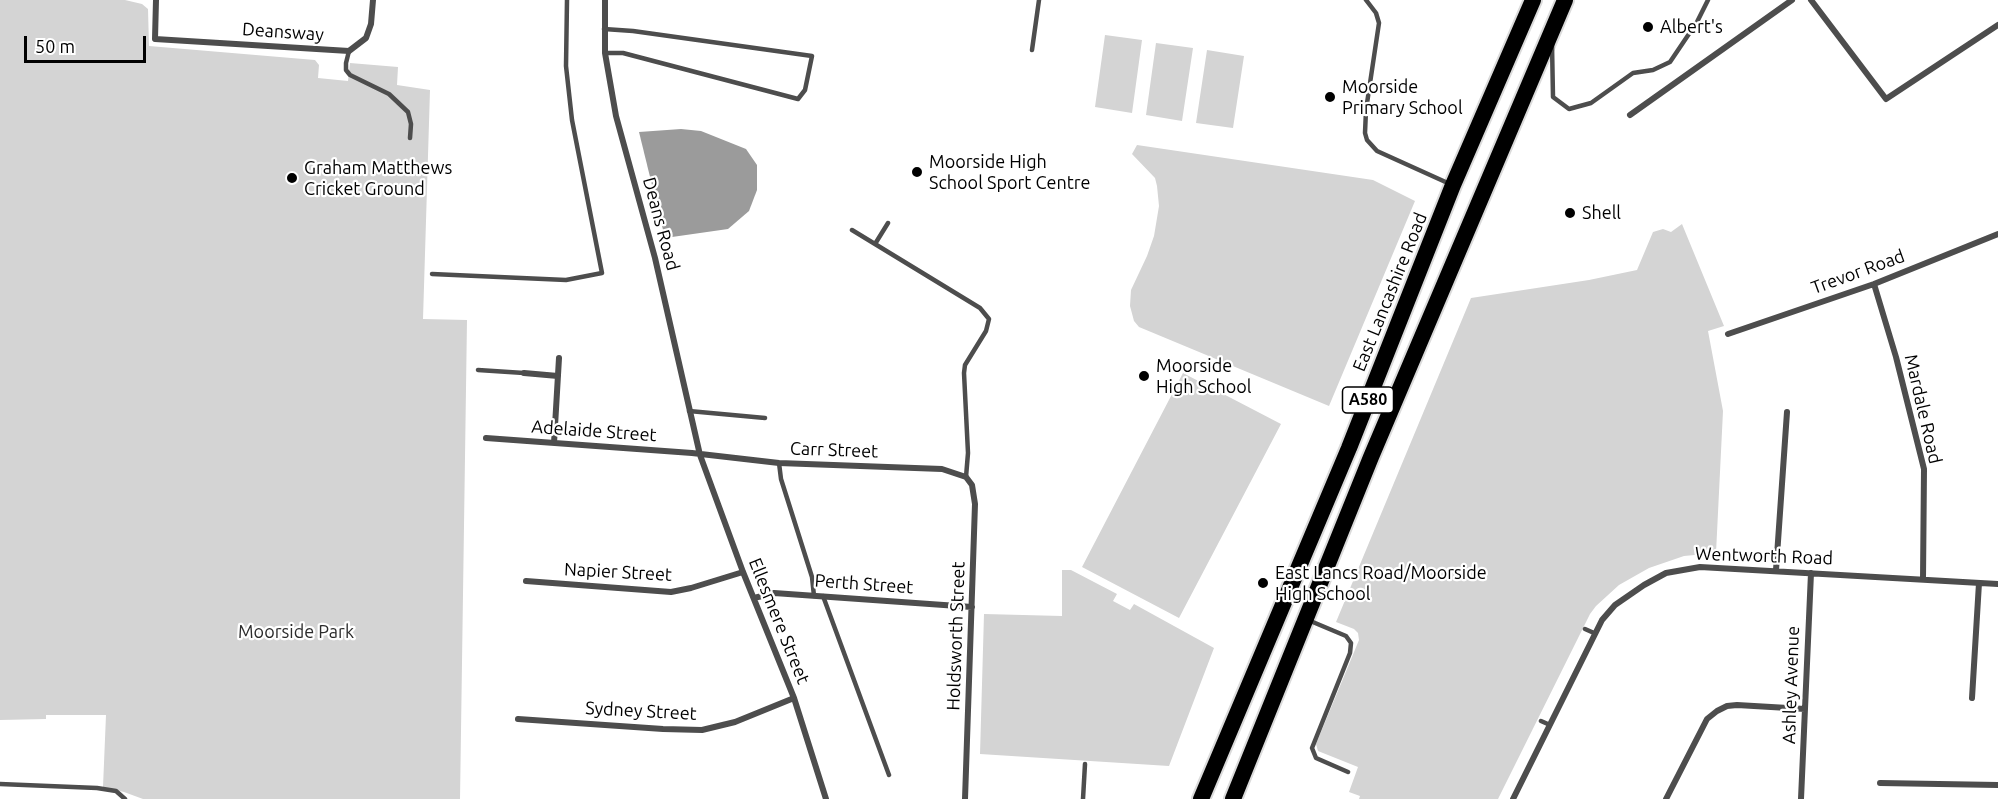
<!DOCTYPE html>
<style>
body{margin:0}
#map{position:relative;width:1998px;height:799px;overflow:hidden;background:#fff;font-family:Ubuntu,sans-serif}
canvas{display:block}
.scale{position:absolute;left:24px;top:36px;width:122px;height:27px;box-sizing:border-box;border:3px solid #000;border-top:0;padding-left:8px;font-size:18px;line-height:21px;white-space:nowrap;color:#000;-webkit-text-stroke:4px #fff;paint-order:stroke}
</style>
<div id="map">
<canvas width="1998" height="799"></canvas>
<div class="scale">50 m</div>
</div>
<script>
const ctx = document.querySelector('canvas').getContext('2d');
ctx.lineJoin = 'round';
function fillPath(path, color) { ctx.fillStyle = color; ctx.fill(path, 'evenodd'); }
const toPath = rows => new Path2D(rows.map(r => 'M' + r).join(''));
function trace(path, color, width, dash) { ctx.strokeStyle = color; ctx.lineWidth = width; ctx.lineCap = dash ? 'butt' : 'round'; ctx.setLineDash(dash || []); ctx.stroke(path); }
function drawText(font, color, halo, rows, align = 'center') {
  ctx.font = font + ' Ubuntu,sans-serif'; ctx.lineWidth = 4.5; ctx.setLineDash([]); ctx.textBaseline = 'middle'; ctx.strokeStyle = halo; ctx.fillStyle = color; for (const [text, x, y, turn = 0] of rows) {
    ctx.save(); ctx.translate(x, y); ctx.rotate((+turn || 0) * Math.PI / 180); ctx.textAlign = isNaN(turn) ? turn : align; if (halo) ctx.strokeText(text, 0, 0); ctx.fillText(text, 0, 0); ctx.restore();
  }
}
fillPath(toPath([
 [0,0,125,0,142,4,148,9,149,46,315,60,319,65,318,78,348,81,350,63,398,67,397,85,430,90,423,319,467,320,460,799,143,799,124,792,103,787,106,715,46,715,46,719,0,720],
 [1105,35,1142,40,1132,113,1095,107],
 [1156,43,1193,48,1182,121,1146,115],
 [1207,50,1244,56,1233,128,1196,123],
 [1137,145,1373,180,1415,201,1329,406,1139,327,1134,321,1130,306,1131,290,1147,256,1154,236,1159,206,1157,186,1155,178,1132,154],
 [1682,224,1724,326,1708,331,1723,411,1716,553,1684,556,1649,568,1619,585,1596,606,1590,614,1498,799,1359,799,1360,796,1349,792,1358,767,1318,751,1316,744,1359,640,1358,633,1354,629,1336,622,1471,298,1589,280,1637,270,1653,232,1663,229,1671,232],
 [1183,373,1281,424,1179,618,1082,567],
 [1062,570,1071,570,1117,594,1113,601,1130,610,1134,604,1214,648,1169,766,980,754,984,614,1062,616]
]), '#d4d4d4');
fillPath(toPath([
 [681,129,701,131,746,149,757,165,757,190,749,211,728,229,665,238,639,132]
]), '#9b9b9b');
const trunk = toPath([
 [1201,799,1349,448,1453,185,1533,0],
 [1233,799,1371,457,1565,0]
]);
trace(trunk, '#dbdbdb', 20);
trace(toPath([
 [1366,0,1376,13,1379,23,1366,110,1365,133,1367,140,1377,151,1450,184],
 [604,29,633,31,812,56,805,90,798,99,623,53,605,53],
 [1552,44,1553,97,1569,109,1591,103,1633,73,1653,70,1670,62,1697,22,1708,0],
 [1032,50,1039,0],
 [349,51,346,63,346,70,350,75,389,94,408,112,411,124,410,138],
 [852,230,980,308,989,319,986,331,965,365,964,373,968,453,966,477],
 [875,244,888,223],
 [432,274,566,280,602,273,572,120,566,66,567,0],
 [478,370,524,373],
 [689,411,765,418],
 [779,463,781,479,812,577,814,596],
 [823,596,889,775],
 [1308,620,1346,636,1351,643,1350,653,1312,748,1316,758,1348,772],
 [1585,629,1594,633],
 [1541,721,1550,725],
 [0,784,97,788,116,791,125,799],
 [1083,799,1085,764]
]), '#4d4d4d', 4.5);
trace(toPath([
 [156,0,155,39,349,51,366,38,371,24,373,0],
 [605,0,605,53,616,116,655,258,700,455,743,572,794,698,826,799],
 [1811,0,1886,99,1998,25],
 [1630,115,1792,0],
 [1874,284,1896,357,1924,469,1923,579],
 [1728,334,1874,284,1998,234],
 [524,373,558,376],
 [486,438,692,453,779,463,942,469,966,477,972,485,975,504,965,799],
 [554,443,559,358],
 [1776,570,1787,412],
 [526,581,671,592,691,588,743,572],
 [754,598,774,593,972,607],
 [1972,698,1979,583],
 [518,719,663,729,702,730,735,722,794,698],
 [1880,783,1998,785],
 [1513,799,1602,620,1615,605,1644,585,1666,573,1700,567,1998,584],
 [1666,799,1707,719,1717,711,1727,706,1737,705,1805,709],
 [1801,799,1811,573]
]), '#4d4d4d', 6);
trace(trunk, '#000', 16);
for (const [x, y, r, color] of [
 [1648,27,6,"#000"],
 [1330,97,6,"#000"],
 [917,172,6,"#000"],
 [292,178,6,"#000"],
 [1570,213,6,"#000"],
 [1144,376,6,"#000"],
 [1263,583,6,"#000"]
]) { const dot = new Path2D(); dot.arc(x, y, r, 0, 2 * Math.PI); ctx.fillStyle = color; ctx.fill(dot); trace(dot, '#fff', 2); }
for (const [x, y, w] of [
 [1368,400,51]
]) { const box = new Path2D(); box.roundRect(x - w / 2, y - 13, w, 26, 4.5); ctx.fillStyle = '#fff'; ctx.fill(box); trace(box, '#000', 1.5); }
drawText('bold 16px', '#000', null, [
 ["A580",1368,400]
]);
drawText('18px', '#000', '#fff', [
 ["Albert's",1660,27],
 ["Moorside",1342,87],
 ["Primary School",1342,108],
 ["Moorside High",929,162],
 ["School Sport Centre",929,183],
 ["Graham Matthews",304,168],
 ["Cricket Ground",304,189],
 ["Shell",1582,213],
 ["Moorside",1156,366],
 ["High School",1156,387],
 ["East Lancs Road/Moorside",1275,573],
 ["High School",1275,594]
], 'left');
drawText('18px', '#000', '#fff', [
 ["Deansway",283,32,4],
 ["Deans Road",661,224,75],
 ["Trevor Road",1858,272,-20],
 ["East Lancashire Road",1390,292,-68],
 ["Mardale Road",1923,409,77],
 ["Adelaide Street",594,431,4],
 ["Carr Street",834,450,2],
 ["Wentworth Road",1764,556,2],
 ["Napier Street",618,572,3],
 ["Perth Street",864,584,4],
 ["Ellesmere Street",779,621,68],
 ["Holdsworth Street",956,636,-88],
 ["Ashley Avenue",1791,685,-88],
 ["Sydney Street",641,711,3]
]);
drawText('18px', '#2b2b2b', '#fff', [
 ["Moorside Park",296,632]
]);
</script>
